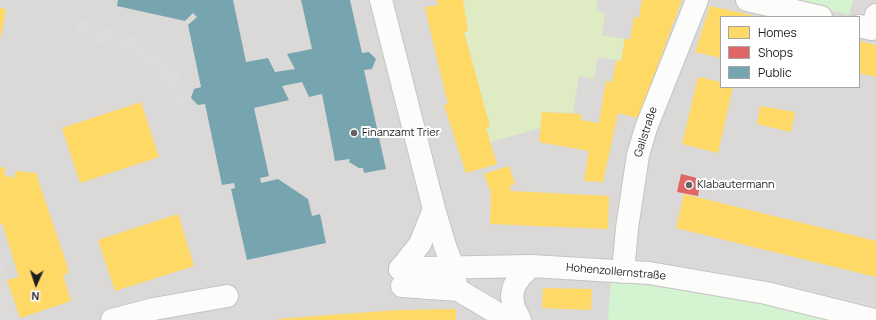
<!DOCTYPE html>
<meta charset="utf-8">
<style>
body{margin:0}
#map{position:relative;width:876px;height:320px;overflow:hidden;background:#ece9e6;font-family:Manrope,sans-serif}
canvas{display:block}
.legend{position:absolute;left:720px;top:16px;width:140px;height:72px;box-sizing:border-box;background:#fff;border:1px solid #a5a5a5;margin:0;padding:5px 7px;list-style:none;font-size:12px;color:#1e1e1e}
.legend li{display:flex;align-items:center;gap:8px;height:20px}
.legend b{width:20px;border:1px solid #a5a5a5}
.north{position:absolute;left:16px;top:264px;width:40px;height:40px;-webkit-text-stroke:3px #fff;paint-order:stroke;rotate:183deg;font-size:11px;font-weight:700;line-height:16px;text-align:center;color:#1e1e1e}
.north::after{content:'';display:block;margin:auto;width:14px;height:18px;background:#1e1e1e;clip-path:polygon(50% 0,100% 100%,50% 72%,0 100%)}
</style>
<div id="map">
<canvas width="876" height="320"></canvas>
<ul class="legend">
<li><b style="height:11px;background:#ffd966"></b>Homes</li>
<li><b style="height:11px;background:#e06666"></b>Shops</li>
<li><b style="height:11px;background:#76a5af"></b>Public</li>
</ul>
<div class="north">N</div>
</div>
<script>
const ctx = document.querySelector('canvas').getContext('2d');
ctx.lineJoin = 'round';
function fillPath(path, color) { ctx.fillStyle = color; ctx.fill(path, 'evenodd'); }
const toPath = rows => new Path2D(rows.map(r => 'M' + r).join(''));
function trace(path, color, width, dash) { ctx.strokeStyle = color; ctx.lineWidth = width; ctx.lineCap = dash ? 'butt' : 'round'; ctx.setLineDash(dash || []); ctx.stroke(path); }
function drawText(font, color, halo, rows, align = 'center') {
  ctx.font = font + ' Manrope,sans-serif'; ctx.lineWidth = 4; ctx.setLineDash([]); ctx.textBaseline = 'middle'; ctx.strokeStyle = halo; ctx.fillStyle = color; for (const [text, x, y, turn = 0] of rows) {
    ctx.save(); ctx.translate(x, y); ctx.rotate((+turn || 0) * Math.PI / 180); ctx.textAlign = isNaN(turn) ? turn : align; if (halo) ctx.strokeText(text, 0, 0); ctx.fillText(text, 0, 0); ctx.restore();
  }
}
fillPath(toPath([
 [0,0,876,0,876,320,0,320],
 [721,17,859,17,859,87,721,87]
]), '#dbd9d8');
fillPath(toPath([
 [462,0,598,0,596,10,605,14,602,35,625,39,621,61,598,57,594,79,579,76,573,113,543,112,541,128,490,142,486,128,490,127,464,32]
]), '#deebc3');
fillPath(toPath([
 [790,0,853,0,849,15],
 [611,280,753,301,831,320,608,320]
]), '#d4f3d0');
fillPath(toPath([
 [80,19,133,37,159,54,177,70,189,102,172,107,165,87,150,68,123,50,74,35],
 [0,257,20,318,15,320,0,320],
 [654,262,709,268,870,303,876,305,876,314,654,270]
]), '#dcdbda');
fillPath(toPath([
 [437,0,463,0,468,31,464,32,490,127,486,128,497,164,466,173,444,105,448,104,432,38,425,7,438,5],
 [642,0,682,0,638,118,618,113,603,182,584,181,589,151,539,142,542,112,581,114,581,120,599,123,606,81,612,82,616,61,621,61,625,39,630,39,634,17,639,18],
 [710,6,755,16,721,17,721,58,695,52],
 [0,8,6,9,1,36,0,36],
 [859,41,876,45,876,77,859,73],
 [698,77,721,82,721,87,733,87,718,153,682,144],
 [141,102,159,157,80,183,62,128],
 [760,106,795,112,791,132,757,124],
 [509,166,515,184,510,186,511,191,609,196,608,229,490,224,491,190,490,190,484,174],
 [0,167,5,168,4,175,14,178,16,171,37,173,37,177,66,262,69,273,63,275,71,301,20,318,7,280,19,277,2,223,0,224],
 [684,194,876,241,876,277,676,228],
 [178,214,194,266,115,291,98,240],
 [543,288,592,289,591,310,542,308],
 [456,309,456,320,279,320,279,319,328,315,399,310]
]), '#ffd966');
fillPath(toPath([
 [681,174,701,179,698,196,677,192]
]), '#e06666');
fillPath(toPath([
 [118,0,233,0,246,62,268,58,275,72,295,69,287,54,312,49,301,0,350,0,362,53,369,52,376,59,372,69,364,70,386,169,364,173,363,168,359,168,349,162,350,159,335,161,322,94,309,97,302,82,282,86,289,100,254,108,269,176,260,178,261,183,278,179,308,199,312,216,320,214,326,243,247,260,231,189,235,188,234,183,222,185,205,104,198,105,191,98,194,89,201,87,188,25,197,17,193,13,185,21,117,6]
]), '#76a5af');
const minor = toPath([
 [381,0,434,209,445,246,453,267,456,285],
 [747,0,821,17],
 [859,26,872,29,876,15],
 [400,269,420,244,434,209],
 [623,272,627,228,638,155,646,128,697,0]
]);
const tertiary = toPath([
 [400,269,426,268,531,266,649,273,766,293,875,320],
 [402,286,458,290,509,320],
 [112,320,154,309,227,296],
 [520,320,514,308,512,296,514,286,521,276,531,266]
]);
trace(minor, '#c5c4c2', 24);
trace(tertiary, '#c5c4c2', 24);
trace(minor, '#fcfcfb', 22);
trace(tertiary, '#fcfcfb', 22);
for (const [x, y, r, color] of [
 [354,133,4,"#666564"],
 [689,185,4,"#666564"]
]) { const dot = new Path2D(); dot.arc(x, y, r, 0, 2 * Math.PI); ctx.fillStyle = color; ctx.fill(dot); trace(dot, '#fff', 1.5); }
drawText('11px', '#1e1e1e', '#fff', [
 ["Gallstraße",646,132,-72],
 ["Hohenzollernstraße",616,272,5]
]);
drawText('11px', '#1e1e1e', '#fff', [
 ["Finanzamt Trier",362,133],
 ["Klabautermann",697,185]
], 'left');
</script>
